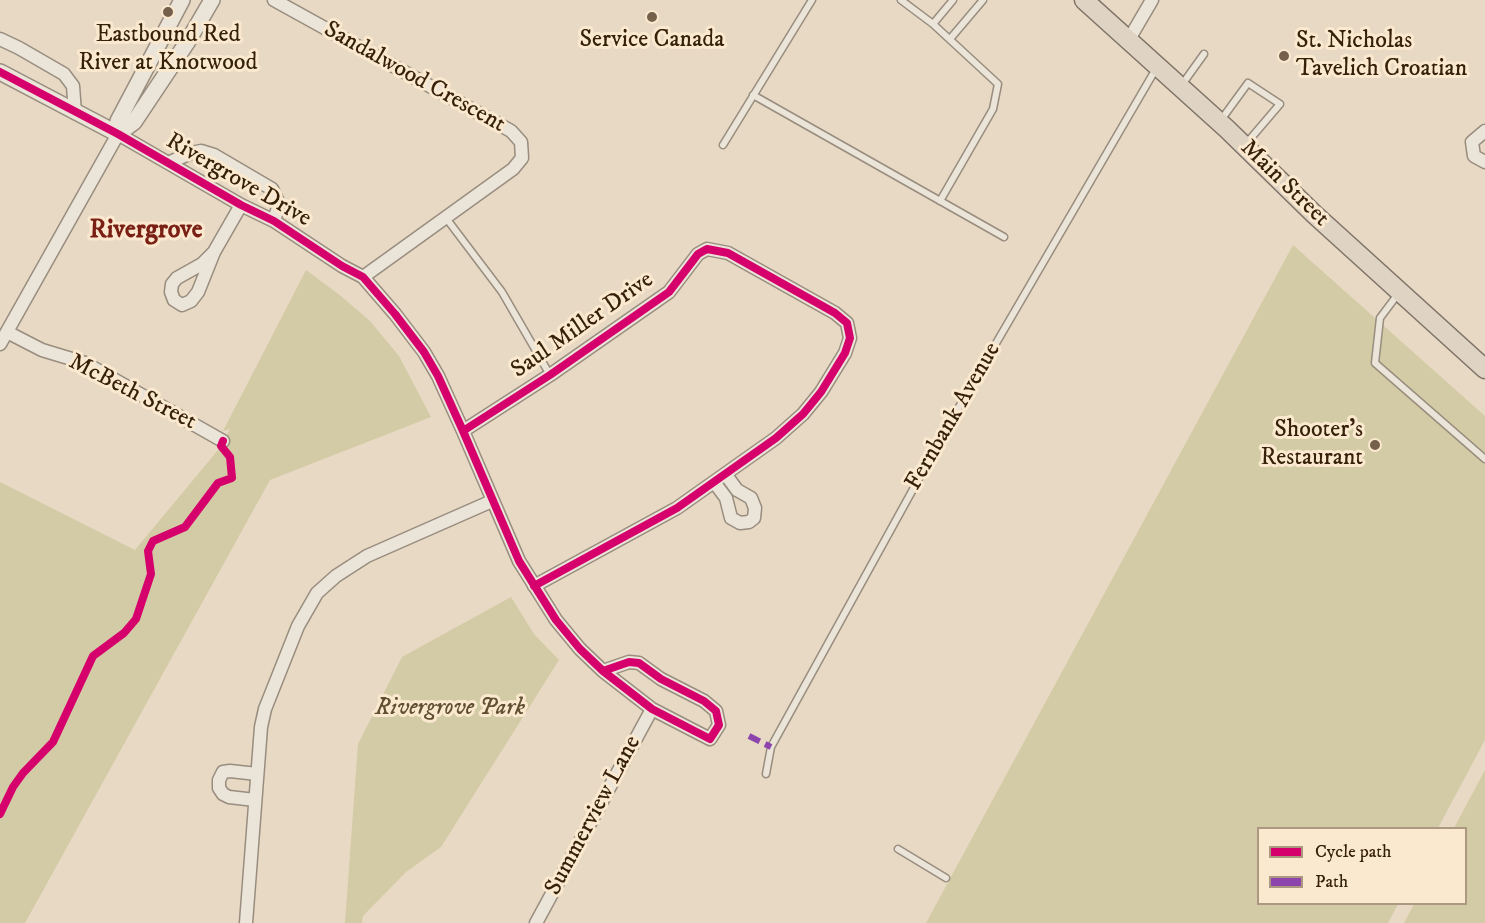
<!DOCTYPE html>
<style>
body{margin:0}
#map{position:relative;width:1485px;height:923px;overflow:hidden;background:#e8d9c4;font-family:"IM FELL DW Pica",serif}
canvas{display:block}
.legend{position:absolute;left:1257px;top:827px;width:210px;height:78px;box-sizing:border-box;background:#fae8cf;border:2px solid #ac9880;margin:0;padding:8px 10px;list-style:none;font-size:18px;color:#37200a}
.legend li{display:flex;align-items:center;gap:12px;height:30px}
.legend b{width:30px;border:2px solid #ac9880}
</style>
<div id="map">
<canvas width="1485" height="923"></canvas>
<ul class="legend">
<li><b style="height:8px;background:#d6006c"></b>Cycle path</li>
<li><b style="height:8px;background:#8e44ad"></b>Path</li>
</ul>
</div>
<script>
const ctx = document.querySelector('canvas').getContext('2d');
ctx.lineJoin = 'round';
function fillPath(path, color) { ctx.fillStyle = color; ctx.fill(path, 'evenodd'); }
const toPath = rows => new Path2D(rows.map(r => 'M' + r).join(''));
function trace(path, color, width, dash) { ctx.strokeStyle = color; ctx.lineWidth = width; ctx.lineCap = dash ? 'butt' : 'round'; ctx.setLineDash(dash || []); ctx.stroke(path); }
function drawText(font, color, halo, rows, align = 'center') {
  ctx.font = font + ' "IM FELL DW Pica",serif'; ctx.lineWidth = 6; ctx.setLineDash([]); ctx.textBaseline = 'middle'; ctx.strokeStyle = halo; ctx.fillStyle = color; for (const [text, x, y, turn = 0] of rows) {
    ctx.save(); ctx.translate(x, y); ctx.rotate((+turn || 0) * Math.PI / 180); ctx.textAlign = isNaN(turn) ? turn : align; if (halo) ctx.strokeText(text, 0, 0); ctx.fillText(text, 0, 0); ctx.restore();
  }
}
fillPath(toPath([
 [1293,245,1485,416,1485,740,1438,828,1258,828,1258,904,1398,904,1388,923,926,923],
 [306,270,341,296,370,321,399,356,431,417,270,480,25,923,0,923,0,482,135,550,218,450,230,429,223,431],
 [511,597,534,634,559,660,441,847,406,872,363,916,362,923,345,923,358,744,402,657],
 [1485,770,1485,923,1404,923,1414,904,1466,904,1466,828,1454,828]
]), '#d3cba5');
const service = toPath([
 [901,0,933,24,953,0],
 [933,24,998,84,993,109,940,201],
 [950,39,983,0],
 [1181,86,1204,54],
 [753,95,1004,237],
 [1221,120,1248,83,1280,104,1245,145],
 [723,145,812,0],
 [446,218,502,292,550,375],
 [1398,294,1380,318,1375,363,1485,459],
 [766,774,771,747,949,424,1157,67],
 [898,849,946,878]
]);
const minor = toPath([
 [274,0,511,131,521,142,522,158,513,169,363,277],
 [0,39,19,48,64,74,73,86,75,113],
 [1128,41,1152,0],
 [1485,131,1472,142,1474,156,1485,162],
 [168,163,191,153,201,151,214,155,272,189,279,204,274,221],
 [214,252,202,264,177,278,172,284,171,292,174,300,182,305,191,301,198,292,214,252,241,205],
 [7,332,42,350,85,363,223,441],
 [0,344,118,134,241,205,274,221,342,266,363,277,395,314,424,352,438,376,463,431,519,561,556,620,580,649,603,671,652,709,710,739,719,725,716,711,704,701,661,679,639,663,629,662,603,671],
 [463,431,550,375,669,292,698,254,707,249,728,253,835,313,847,323,850,338,845,353,821,392,803,414,776,438,677,508,534,586],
 [714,482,726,498,731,518,740,523,749,522,754,518,755,508,751,498,737,490,726,475],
 [255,800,229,797,223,794,219,788,219,780,223,772,230,771,257,774],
 [246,923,261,727,265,709,298,626,317,593,336,576,367,556,492,501],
 [536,923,652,709]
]);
const tertiary = toPath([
 [0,72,118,134],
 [118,134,134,122,188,41,212,0],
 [118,134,118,121,182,0]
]);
const primary = toPath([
 [1084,0,1227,129,1314,214,1485,369]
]);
trace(service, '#988d7e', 9);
trace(minor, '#988d7e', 15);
trace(tertiary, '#988d7e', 18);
trace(primary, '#7e7366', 21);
trace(service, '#ebe4d9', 6);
trace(minor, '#ebe4d9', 12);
trace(tertiary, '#ebe4d9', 15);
trace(primary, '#dfd4c4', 18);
trace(toPath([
 [749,736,771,747]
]), '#8e44ad', 6, [12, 6]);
trace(toPath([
 [0,72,118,134,241,205,274,221,342,266,363,277,395,314,424,352,438,376,463,431,519,561,556,620,580,649,603,671,652,709,710,739,719,725,716,711,704,701,661,679,639,663,629,662,603,671],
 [463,431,550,375,669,292,698,254,707,249,728,253,835,313,847,323,850,338,845,353,821,392,803,414,776,438,677,508,534,586],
 [0,814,13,787,23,773,53,742,93,656,124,633,136,619,151,574,148,551,153,541,185,527,218,483,232,478,230,457,221,446,223,441]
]), '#d6006c', 8);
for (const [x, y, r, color] of [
 [168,12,6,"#75614b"],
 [652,17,6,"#75614b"],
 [1284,56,6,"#75614b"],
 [1375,445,6,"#75614b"]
]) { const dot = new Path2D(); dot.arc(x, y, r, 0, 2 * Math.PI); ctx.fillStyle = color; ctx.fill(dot); trace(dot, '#fae8cf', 2); }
drawText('24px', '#37200a', '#fae8cf', [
 ["Eastbound Red",168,36],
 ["River at Knotwood",168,64],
 ["Service Canada",652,41],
 ["St. Nicholas",1296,42,"left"],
 ["Tavelich Croatian",1296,70,"left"],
 ["Shooter's",1363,431,"right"],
 ["Restaurant",1363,459,"right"]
]);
drawText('24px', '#37200a', '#fae8cf', [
 ["Sandalwood Crescent",414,78,29],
 ["Rivergrove Drive",238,181,30],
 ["Main Street",1284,184,44],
 ["Saul Miller Drive",583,326,-35],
 ["McBeth Street",132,393,27],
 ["Fernbank Avenue",954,417,-60],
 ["Summerview Lane",594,816,-62]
]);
drawText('italic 24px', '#605031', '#fae8cf', [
 ["Rivergrove Park",450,709]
]);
drawText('bold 26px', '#7a1f14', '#fae8cf', [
 ["Rivergrove",146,232]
]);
</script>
